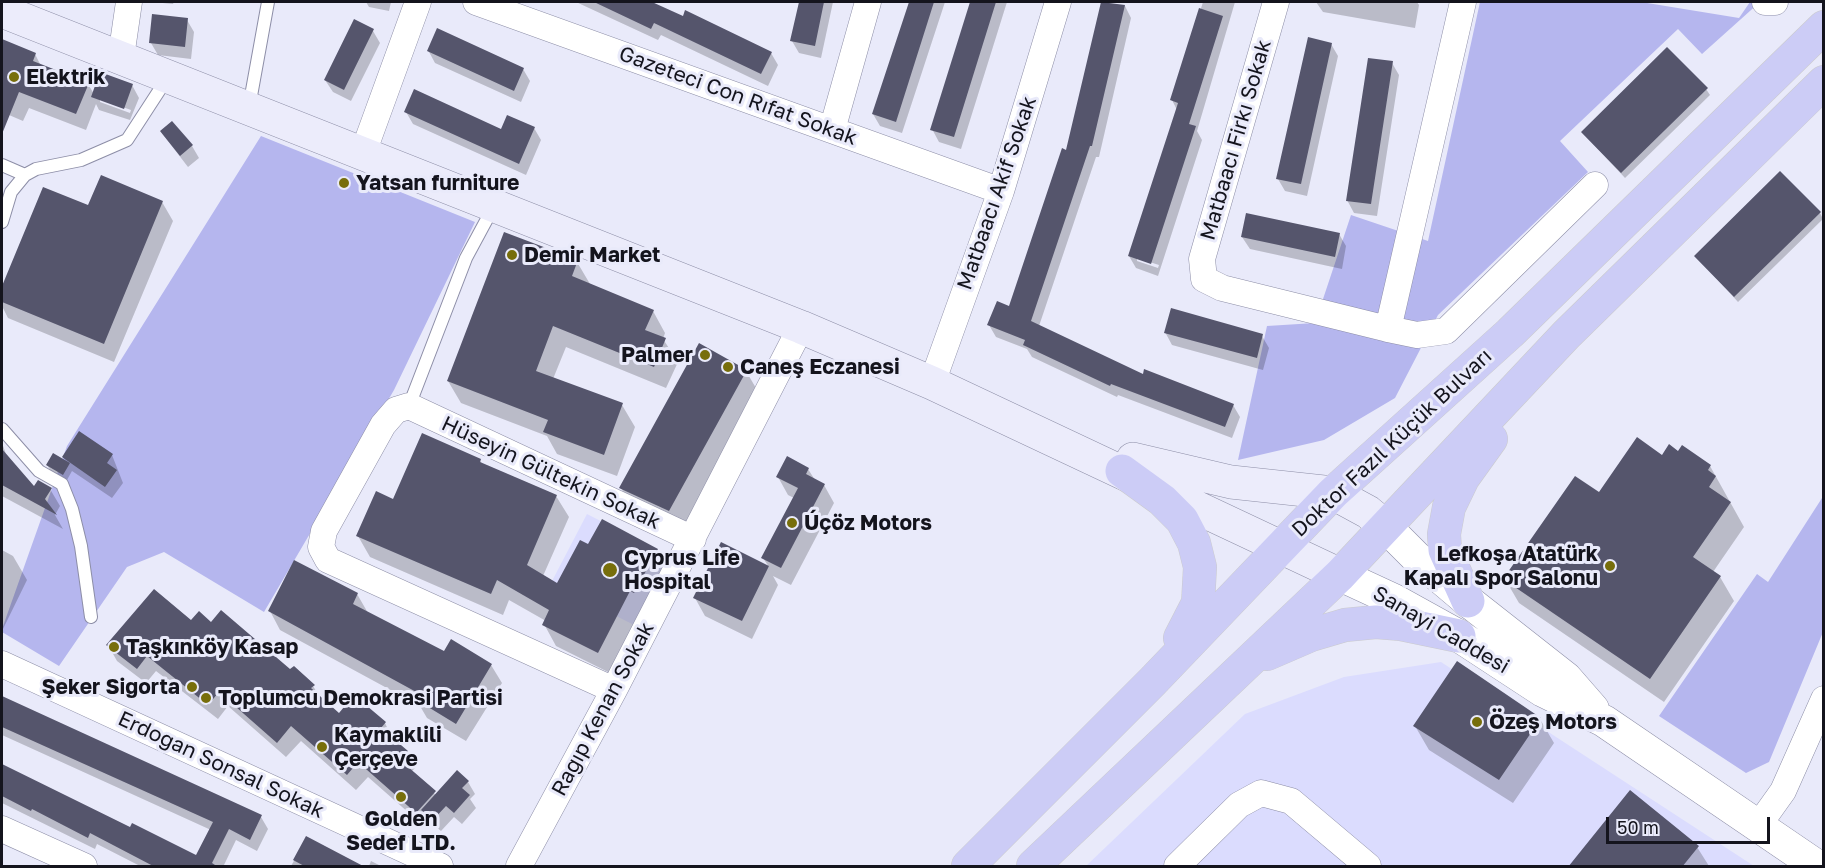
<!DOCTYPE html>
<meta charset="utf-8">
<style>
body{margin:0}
#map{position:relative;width:1825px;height:868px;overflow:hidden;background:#e9eafa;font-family:"Golos Text",sans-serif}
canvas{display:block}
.frame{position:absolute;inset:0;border:3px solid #14141d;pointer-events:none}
.scale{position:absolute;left:1606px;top:817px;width:164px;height:27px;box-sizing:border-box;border:3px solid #14141d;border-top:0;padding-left:8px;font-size:18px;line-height:21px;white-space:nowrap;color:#14141d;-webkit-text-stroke:4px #e9eafa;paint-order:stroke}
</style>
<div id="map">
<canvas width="1825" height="868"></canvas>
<div class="frame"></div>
<div class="scale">50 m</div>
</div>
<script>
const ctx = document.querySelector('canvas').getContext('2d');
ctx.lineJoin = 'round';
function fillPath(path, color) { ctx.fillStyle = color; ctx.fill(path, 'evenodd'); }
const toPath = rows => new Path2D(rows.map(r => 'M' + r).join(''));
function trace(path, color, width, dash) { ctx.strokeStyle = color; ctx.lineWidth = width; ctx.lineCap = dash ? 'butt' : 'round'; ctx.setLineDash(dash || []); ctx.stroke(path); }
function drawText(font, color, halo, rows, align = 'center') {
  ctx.font = font + ' "Golos Text",sans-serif'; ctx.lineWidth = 6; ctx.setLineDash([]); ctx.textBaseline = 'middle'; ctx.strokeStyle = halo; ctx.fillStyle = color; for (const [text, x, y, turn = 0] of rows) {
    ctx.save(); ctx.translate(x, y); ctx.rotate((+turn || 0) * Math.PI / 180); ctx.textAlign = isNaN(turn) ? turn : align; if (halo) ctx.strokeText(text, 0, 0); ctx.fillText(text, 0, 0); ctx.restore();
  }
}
fillPath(toPath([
 [587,514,669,556,634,625,551,583],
 [1441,662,1754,866,1086,866,1245,714,1344,677]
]), '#dbdcfe');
fillPath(toPath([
 [1480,2,1641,2,1739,18,1750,2,1760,2,1702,54,1678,29,1560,141,1588,172,1438,315,1395,398,1324,440,1238,460,1267,326,1315,323,1351,215,1428,241],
 [261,136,475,222,394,390,264,612,164,552,127,567,59,666,2,632,2,629,67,446],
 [1822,498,1823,632,1769,762,1746,773,1659,716,1757,574,1768,582]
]), '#b5b6ee');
fillPath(toPath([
 [152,2,174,2,173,4],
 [366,2,391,2,389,11,369,7],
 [576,2,648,2,771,53,778,65,768,86,661,35,658,40],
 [800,2,833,2,821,58,799,53,792,41],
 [910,2,945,2,902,133,880,126,873,114],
 [972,2,1007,2,961,149,939,142,932,129],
 [1102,2,1125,6,1131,18,1099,157,1096,157,1039,326,1143,376,1233,405,1240,417,1232,438,1118,395,1117,397,1032,357,1027,349,996,337,989,325,1010,308,1067,151],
 [1203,2,1235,2,1197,131,1202,140,1158,276,1136,268,1129,256,1177,110,1172,100],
 [1137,258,1159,265,1158,268,1137,261],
 [1316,2,1417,2,1419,5,1415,28,1323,12],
 [187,20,194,32,191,59,158,55,151,43],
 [355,21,373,31,380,43,351,101,333,92,325,80],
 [2,40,35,54,41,66,88,84,94,94,132,85,139,98,130,120,99,110,96,104,86,130,29,108,23,121,2,112],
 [100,99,131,110,130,113,100,102],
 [1331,44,1338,56,1307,196,1285,191,1278,179],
 [428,50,523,69,530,81,521,102,435,63],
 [1392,63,1399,75,1377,216,1354,213,1347,200],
 [1706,89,1710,95,1625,178,1582,132],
 [406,112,502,131,534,128,541,140,526,175,413,124],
 [161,132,192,146,199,158,188,167],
 [44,189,89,207,162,202,173,221,114,362,8,318,2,306,2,290],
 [1820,213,1823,219,1738,302,1696,256],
 [1339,234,1346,246,1342,269,1250,249,1242,237],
 [577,262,590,284,653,311,665,333,663,339,678,362,666,388,566,347,553,379,622,405,635,427,617,476,557,454,547,436,461,403,448,381],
 [1165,332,1262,336,1269,348,1263,370,1172,345],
 [746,371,760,395,683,535,635,512,621,488],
 [2,443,6,454,34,489,50,489,60,506,55,515,63,529,2,496],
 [1679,453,1710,466,1744,527,1713,572,1720,577,1734,601,1664,702,1519,603,1505,579,1600,494,1662,457],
 [112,455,123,483,112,498,72,471,67,480,51,471,47,465,67,463,63,457],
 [480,460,482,464,556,496,569,517,543,576,558,585,589,546,657,550,669,571,610,673,556,646,544,624,546,621,509,600,503,615,370,557,358,536,393,501],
 [808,469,815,480,824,485,834,503,791,585,773,576,778,585,752,639,705,616,695,598,721,544,769,567,763,558,794,498,788,495,778,477],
 [2,550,13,556,27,580,2,631],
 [357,594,368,613,444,653,491,665,502,683,466,741,427,718,420,706,280,630,270,611],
 [191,622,211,624,313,686,321,699,339,715,385,723,393,740,407,752,416,767,411,772,436,795,468,782,475,794,470,799,476,808,462,824,454,817,441,831,430,822,426,828,368,777,356,790,301,741,286,757,228,706,218,719,156,671,146,683,117,661,108,645],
 [2,697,261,817,268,829,257,851,236,840,224,865,227,866,140,866,97,844,95,849,2,803,2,766,130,829,197,857,211,830,2,735],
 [1540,719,1554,743,1513,803,1429,750,1415,726],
 [307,838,362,866,291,866],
 [1697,847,1709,866,1570,866],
 [371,861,381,866,369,866]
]), '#0003');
fillPath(toPath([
 [594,2,652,2,683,16,685,10,772,52,761,74,654,23,651,29],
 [799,2,824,2,815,46,790,41],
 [909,2,934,2,896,122,872,114],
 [970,2,996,2,954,137,930,130],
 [1101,2,1125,5,1092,146,1090,146,1031,321,1143,374,1144,369,1234,404,1225,427,1111,384,1110,386,1023,345,1025,340,987,325,997,301,1009,306,1062,148,1066,150],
 [1199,8,1223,16,1189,124,1196,126,1151,264,1128,256,1178,103,1170,100],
 [152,14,188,18,185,47,149,43],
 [354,19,374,29,344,90,324,80],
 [437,28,524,68,514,91,427,51],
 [1308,37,1332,43,1301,184,1276,179],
 [2,39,36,53,33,61,89,83,76,114,19,92,2,134],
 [1667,47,1708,88,1621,173,1581,132],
 [1368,58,1393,61,1371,204,1346,201],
 [100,72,133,84,124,109,91,97],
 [414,89,501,129,507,115,535,127,519,164,404,112],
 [172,121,193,145,180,156,160,131],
 [1780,171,1821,212,1734,297,1694,256],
 [101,175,163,201,104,344,2,302,2,286,43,187,88,205],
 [1246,213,1340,233,1335,257,1241,237],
 [504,232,578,260,572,276,654,310,645,330,666,338,654,367,553,326,536,371,623,403,604,455,543,432,548,420,447,381],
 [1171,308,1263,334,1257,358,1164,333],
 [699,343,747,370,669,511,619,488],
 [79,431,113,454,107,463,117,470,105,487,62,457],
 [422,433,481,459,480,462,557,495,527,565,557,583,580,540,588,544,602,519,658,549,634,593,630,591,598,653,542,625,549,610,497,580,491,594,356,536,376,491,393,499],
 [1637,437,1662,455,1669,444,1678,451,1682,445,1711,465,1708,470,1716,476,1709,487,1731,502,1693,557,1721,576,1650,679,1503,579,1575,476,1599,492],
 [2,449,34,486,38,480,52,488,45,499,57,515,2,485],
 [53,453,70,463,63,475,46,465],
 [787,456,809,468,806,474,825,484,781,568,761,558,798,488,776,477],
 [721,542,769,566,742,621,693,598],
 [294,560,358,593,353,604,444,651,451,639,492,664,456,724,415,699,418,693,268,611],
 [154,589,191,620,199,611,211,622,221,610,290,669,294,666,315,685,311,688,339,713,354,695,386,722,381,728,408,751,400,760,436,791,416,813,358,762,347,775,291,726,277,743,219,692,208,705,147,656,137,669,106,645],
 [1457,661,1541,718,1499,780,1413,726],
 [2,696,262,815,250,840,229,829,212,863,218,867,155,867,90,833,88,838,32,809,31,811,2,796,2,764,130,827,132,823,196,855,213,822,2,727],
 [457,770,469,781,462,788,470,795,454,813,446,806,433,820,421,810],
 [1630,790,1699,846,1682,867,1568,867],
 [306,836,325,846,365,867,306,867,293,860]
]), '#55556c');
const service = toPath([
 [249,107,268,2],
 [2,165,25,175],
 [2,222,11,192,25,175,36,169,81,160,127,140,168,77],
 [409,406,466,258,494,206],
 [2,429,39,471,62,484,72,509,81,546,91,617]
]);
const minor = toPath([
 [476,2,1001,191],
 [1276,2,1202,259,1204,279,1222,288,1388,329,1417,335,1446,331,1595,185],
 [1765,2,1775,2],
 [121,57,129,2],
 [832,130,868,2],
 [363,153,418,2],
 [1388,329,1463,2],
 [932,383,1001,191,1058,2],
 [2,664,440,866],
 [614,690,328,560,321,547,324,531,383,425,396,410,409,406,693,539],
 [1758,826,1783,791,1824,699],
 [2,829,84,866],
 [519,866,614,690,801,327],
 [1177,866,1239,805,1261,793,1291,801,1368,866]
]);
const tertiary = toPath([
 [1385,526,1417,558,1468,601,1566,678,1593,709],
 [1340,575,1394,600,1459,636,1543,691,1604,721,1817,866]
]);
const secondary = toPath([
 [2,11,801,327,932,383,1340,575],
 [1133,459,1231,482,1333,493,1368,512,1385,526]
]);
const trunk = toPath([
 [1122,471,1162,500,1182,520,1194,543,1200,567,1198,603,1180,638],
 [1468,601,1445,550,1444,534,1449,507,1463,478,1491,439],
 [1267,654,1311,635,1345,625,1376,622,1401,624,1459,636],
 [968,866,1153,681,1333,493,1510,333,1824,27],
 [1033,866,1340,575,1566,335,1824,82]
]);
trace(service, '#8d8ea7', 14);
trace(minor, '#8d8ea7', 27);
trace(tertiary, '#8d8ea7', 33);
trace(secondary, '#8d8ea7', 34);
trace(trunk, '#cbcbcd', 34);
trace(service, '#fff', 12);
trace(minor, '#fff', 26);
trace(tertiary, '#fff', 32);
trace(secondary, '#ececfb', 33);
trace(trunk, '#ccccf6', 33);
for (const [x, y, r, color] of [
 [14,77,6,"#776e0b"],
 [344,183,6,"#776e0b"],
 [512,255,6,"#776e0b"],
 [705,355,6,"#776e0b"],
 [728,367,6,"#776e0b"],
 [792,523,6,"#776e0b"],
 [1610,566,6,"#776e0b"],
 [610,570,8,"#776e0b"],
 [114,647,6,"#776e0b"],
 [192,687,6,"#776e0b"],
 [206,698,6,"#776e0b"],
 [1477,722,6,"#776e0b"],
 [322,747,6,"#776e0b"],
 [401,797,6,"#776e0b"]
]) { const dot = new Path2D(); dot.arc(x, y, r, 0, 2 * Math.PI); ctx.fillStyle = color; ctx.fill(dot); trace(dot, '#e9eafa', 2); }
drawText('bold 21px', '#14141d', '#e9eafa', [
 ["Elektrik",26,77],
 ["Yatsan furniture",356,183],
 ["Demir Market",524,255],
 ["Palmer",693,355,"right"],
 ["Caneş Eczanesi",740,367],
 ["Úçöz Motors",804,523],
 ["Lefkoşa Atatürk",1598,554,"right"],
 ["Kapalı Spor Salonu",1598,578,"right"],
 ["Cyprus Life",624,558],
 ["Hospital",624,582],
 ["Taşkınköy Kasap",126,647],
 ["Şeker Sigorta",180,687,"right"],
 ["Toplumcu Demokrasi Partisi",218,698],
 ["Özeş Motors",1489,722],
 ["Kaymaklili",334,735],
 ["Çerçeve",334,759],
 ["Golden",401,819,"center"],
 ["Sedef LTD.",401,843,"center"]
], 'left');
drawText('21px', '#14141d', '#e9eafa', [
 ["Gazeteci Con Rıfat Sokak",738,96,20],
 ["Matbaacı Firkı Sokak",1236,140,-74],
 ["Matbaacı Akif Sokak",997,193,-71],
 ["Doktor Fazıl Küçük Bulvarı",1392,443,-43],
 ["Hüseyin Gültekin Sokak",551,473,25],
 ["Sanayi Caddesi",1441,630,30],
 ["Ragıp Kenan Sokak",603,709,-62],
 ["Erdoğan Sonsal Sokak",221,765,25]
]);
</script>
